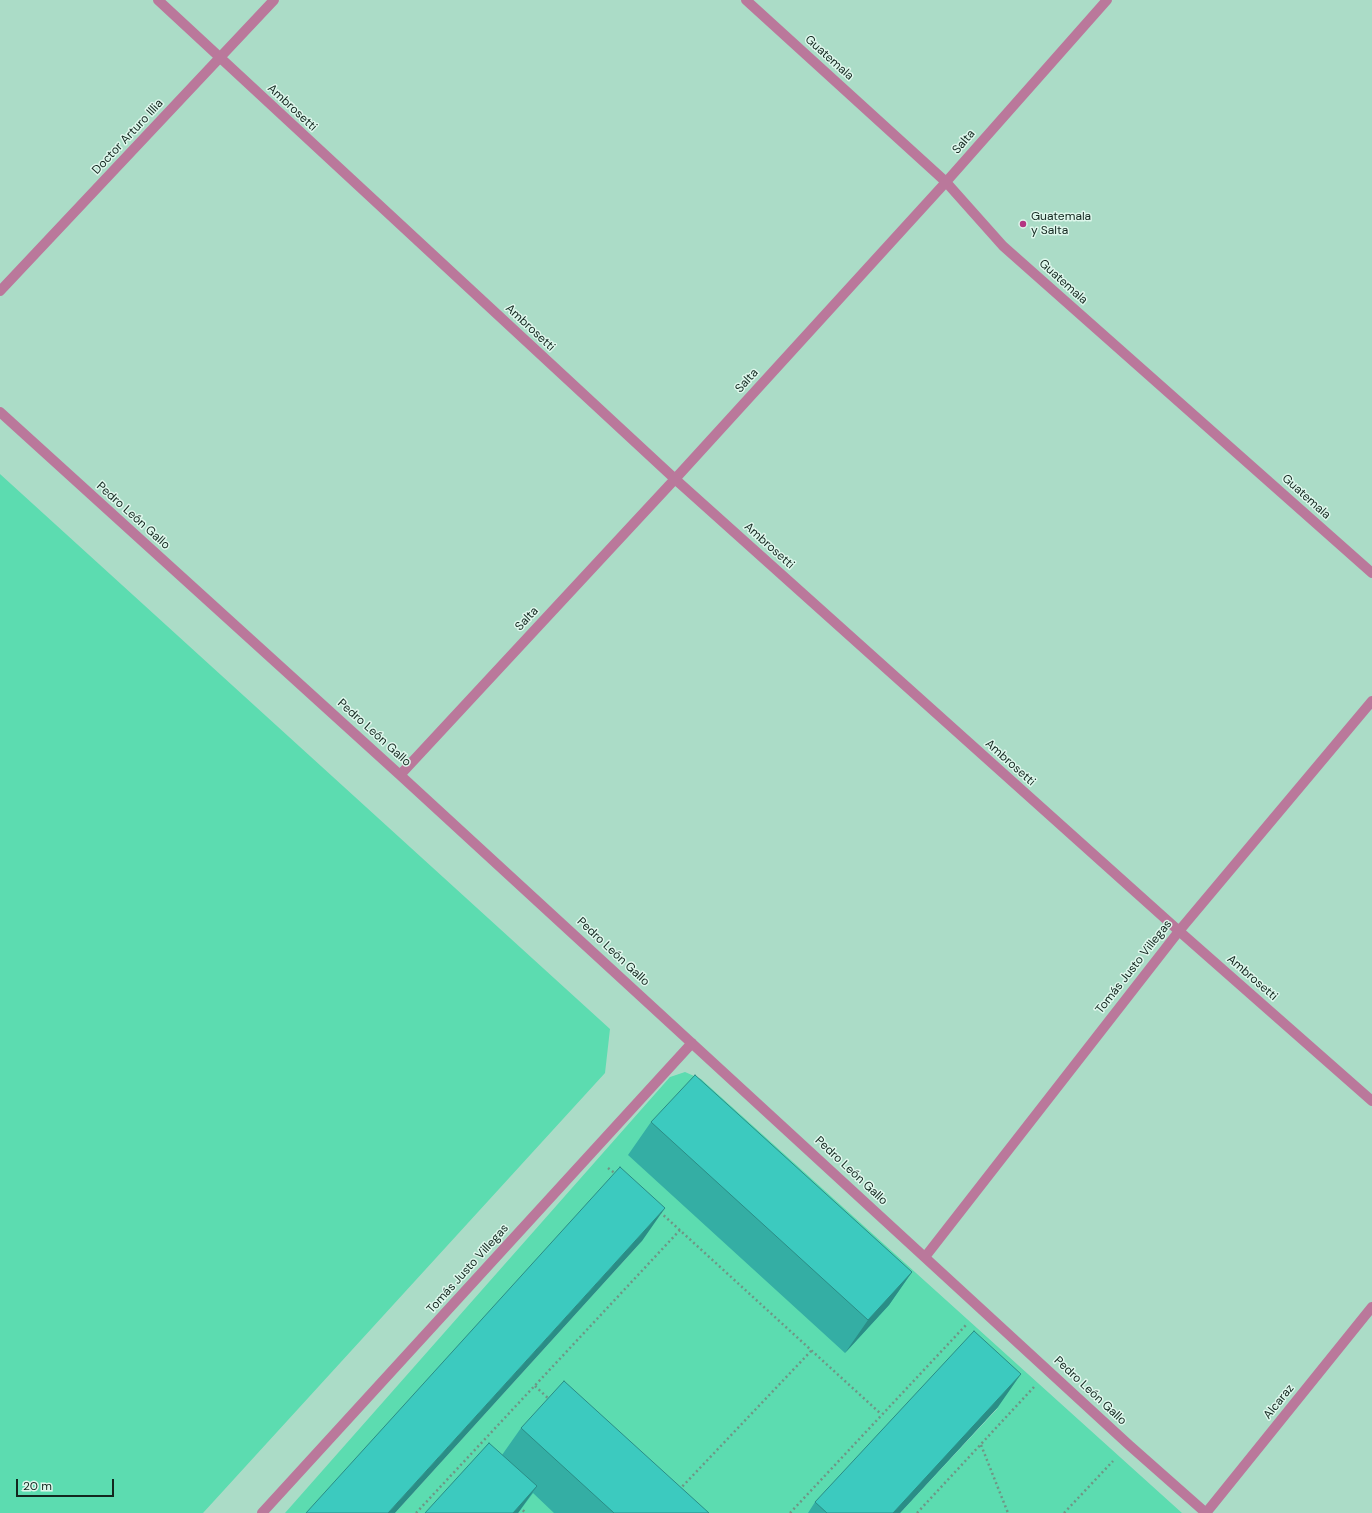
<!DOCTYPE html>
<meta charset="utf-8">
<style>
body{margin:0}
#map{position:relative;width:1372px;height:1513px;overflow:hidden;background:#abdcc7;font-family:"DM Sans",sans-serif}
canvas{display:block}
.scale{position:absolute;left:16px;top:1479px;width:98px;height:18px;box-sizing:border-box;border:2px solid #13271f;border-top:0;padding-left:5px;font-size:12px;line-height:14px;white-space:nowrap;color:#13271f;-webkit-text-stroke:3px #def7ec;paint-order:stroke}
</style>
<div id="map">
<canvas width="1372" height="1513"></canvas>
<div class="scale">20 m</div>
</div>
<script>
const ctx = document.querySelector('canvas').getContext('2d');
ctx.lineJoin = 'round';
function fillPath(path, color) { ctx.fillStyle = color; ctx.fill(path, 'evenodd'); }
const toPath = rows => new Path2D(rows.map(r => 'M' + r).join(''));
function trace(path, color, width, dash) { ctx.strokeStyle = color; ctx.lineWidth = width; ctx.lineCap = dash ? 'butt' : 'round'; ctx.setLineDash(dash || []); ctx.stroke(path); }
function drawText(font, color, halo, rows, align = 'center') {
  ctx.font = font + ' "DM Sans",sans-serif'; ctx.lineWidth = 3; ctx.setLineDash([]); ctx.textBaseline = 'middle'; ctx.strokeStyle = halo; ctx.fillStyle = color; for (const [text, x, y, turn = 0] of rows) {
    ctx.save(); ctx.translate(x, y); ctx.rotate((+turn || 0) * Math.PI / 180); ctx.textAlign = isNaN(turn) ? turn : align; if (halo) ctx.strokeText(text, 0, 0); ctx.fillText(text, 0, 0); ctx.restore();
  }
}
fillPath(toPath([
 [0,474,610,1029,605,1073,203,1513,0,1513],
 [685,1072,701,1079,1182,1513,900,1513,998,1408,813,1513,395,1513,642,1241,313,1513,285,1513,670,1077]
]), '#5cdcb0');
trace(toPath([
 [608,1168,617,1175],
 [660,1212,881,1414],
 [535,1386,551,1401],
 [981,1445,1008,1513],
 [679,1490,812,1350],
 [519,1507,526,1513],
 [416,1513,680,1230],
 [790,1513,966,1325],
 [917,1513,1034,1387],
 [1064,1513,1113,1461]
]), '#6f9585', 2.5, [2, 3]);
trace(toPath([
 [158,0,675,479,1179,931,1372,1101],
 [746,0,946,182,1003,246,1372,573],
 [0,291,274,0],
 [0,412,400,775,1129,1445,1206,1513],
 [400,775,675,479,946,182,1107,0],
 [925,1257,1179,931,1372,701],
 [262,1513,692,1043],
 [1206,1513,1372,1307]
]), '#ba789b', 10);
fillPath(toPath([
 [651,1122,912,1272,889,1305,845,1353,628,1155],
 [998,1407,900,1513,808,1513,815,1502],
 [521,1428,709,1513,554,1513,533,1493,518,1513,425,1513,502,1455]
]), '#34aea4');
fillPath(toPath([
 [665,1208,642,1241,395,1513,388,1513],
 [912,1272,889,1305,845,1353,868,1320],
 [1021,1374,998,1407,900,1513,893,1513],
 [537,1486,518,1513,513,1513]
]), '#2a8d86');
const building = toPath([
 [695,1075,912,1272,868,1320,651,1122,695,1075],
 [620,1167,665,1208,388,1513,306,1513,620,1167],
 [974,1331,1021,1374,893,1513,827,1513,815,1502,974,1331],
 [564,1381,709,1513,614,1513,521,1428,564,1381],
 [489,1443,537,1486,513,1513,425,1513,489,1443]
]);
fillPath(building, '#3ccabf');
trace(building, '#2a8d86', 1);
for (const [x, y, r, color] of [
 [1023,224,4,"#b43582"]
]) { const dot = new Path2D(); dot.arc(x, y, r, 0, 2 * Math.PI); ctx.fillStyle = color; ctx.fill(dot); trace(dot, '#def7ec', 1.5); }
drawText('12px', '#13271f', '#def7ec', [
 ["Guatemala",829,58,42],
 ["Ambrosetti",292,108,43],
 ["Doctor Arturo Illia",128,137,-47],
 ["Salta",964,142,-49],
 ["Guatemala",1063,282,42],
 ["Ambrosetti",530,328,43],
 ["Salta",747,381,-48],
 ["Guatemala",1306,497,42],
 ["Pedro León Gallo",133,516,42],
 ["Ambrosetti",769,546,42],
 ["Salta",527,619,-47],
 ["Pedro León Gallo",374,733,42],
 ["Ambrosetti",1010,763,42],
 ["Pedro León Gallo",613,952,43],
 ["Tomás Justo Villegas",1134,967,-52],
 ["Ambrosetti",1252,978,41],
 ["Pedro León Gallo",851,1171,43],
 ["Tomás Justo Villegas",468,1269,-48],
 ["Pedro León Gallo",1090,1391,43],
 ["Alcaraz",1279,1402,-51]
]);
drawText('12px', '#13271f', '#def7ec', [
 ["Guatemala",1031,217],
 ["y Salta",1031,231]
], 'left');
</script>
